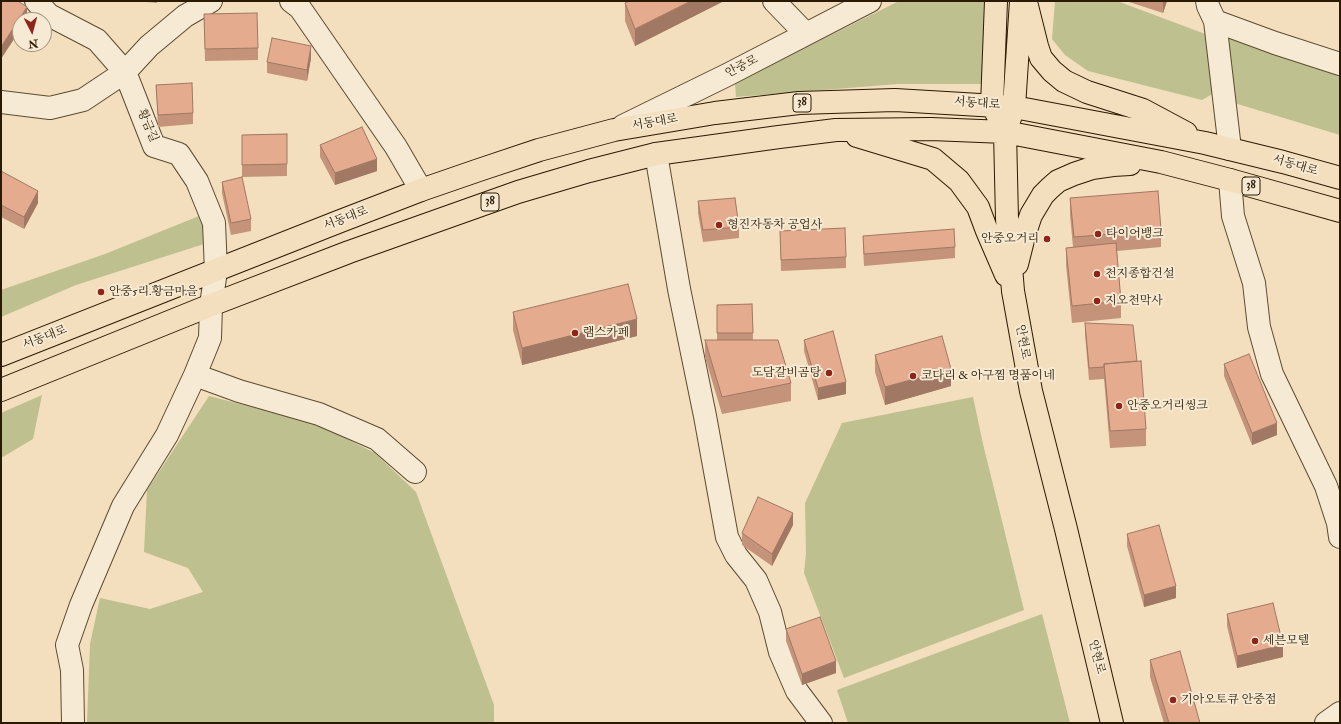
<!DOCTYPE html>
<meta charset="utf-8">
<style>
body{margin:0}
#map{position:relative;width:1341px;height:724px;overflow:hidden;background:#f3debd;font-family:"IM FELL Double Pica",serif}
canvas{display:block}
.frame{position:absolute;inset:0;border:2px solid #2a1a02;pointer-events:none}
.north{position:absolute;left:12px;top:12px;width:40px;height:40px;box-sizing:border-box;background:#f7ead4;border:1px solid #a59780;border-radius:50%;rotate:174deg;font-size:11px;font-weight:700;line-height:16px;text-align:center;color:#2a1a02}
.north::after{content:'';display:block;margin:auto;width:14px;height:18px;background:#8f2418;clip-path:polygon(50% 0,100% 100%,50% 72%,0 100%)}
</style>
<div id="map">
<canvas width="1341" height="724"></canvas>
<div class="frame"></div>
<div class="north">N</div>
</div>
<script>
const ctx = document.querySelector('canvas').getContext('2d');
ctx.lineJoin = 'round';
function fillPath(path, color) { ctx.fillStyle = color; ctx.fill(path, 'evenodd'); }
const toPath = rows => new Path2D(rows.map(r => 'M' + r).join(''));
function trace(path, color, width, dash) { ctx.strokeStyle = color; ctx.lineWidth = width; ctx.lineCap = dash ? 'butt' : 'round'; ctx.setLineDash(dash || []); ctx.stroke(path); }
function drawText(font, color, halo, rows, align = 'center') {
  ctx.font = font + ' "IM FELL Double Pica","Noto Serif KR",serif'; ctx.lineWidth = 4; ctx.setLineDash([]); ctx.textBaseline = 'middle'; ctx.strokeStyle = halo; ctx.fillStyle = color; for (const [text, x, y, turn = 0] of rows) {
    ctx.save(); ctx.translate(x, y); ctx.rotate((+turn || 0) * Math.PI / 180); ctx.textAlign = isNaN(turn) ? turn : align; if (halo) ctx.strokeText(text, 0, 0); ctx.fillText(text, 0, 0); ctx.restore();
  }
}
fillPath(toPath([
 [899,1,984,1,985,84,898,84,736,97,735,83],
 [1055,1,1117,1,1208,35,1214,93,1202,100,1088,71,1065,55,1052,39],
 [1229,34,1340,73,1340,135,1231,102],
 [204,214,204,244,76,285,1,317,1,290,105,254],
 [42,395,33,439,1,458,1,413],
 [209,396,315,423,375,453,416,492,494,705,494,723,87,723,90,644,100,598,150,609,203,592,188,568,144,552,147,490],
 [973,397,983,444,1024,610,844,678,804,573,806,553,805,503,842,423],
 [1042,614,1070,723,848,723,837,690]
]), '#bec08f');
const minor = toPath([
 [36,1,49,15,97,40,125,72,154,146,179,154,197,181,214,223,216,271,211,305,210,338,195,375,167,435,123,506,81,605,67,645,72,670,73,723],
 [291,1,300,8,396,147,421,190],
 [774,1,806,34],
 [1207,1,1208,6,1215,21,1275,43,1340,64],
 [1215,21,1230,149],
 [1,102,50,108,83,100,125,72,149,46,185,16,211,1],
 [623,126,727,75,870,1],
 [656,154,679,289,705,416,727,537,736,555,756,580,770,612,780,652,797,691,821,723],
 [1230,180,1233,216,1254,283,1259,327,1272,374,1326,486,1338,523,1340,537],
 [195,375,239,391,319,414,377,439,415,472],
 [1326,723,1340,713]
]);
const major = toPath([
 [996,1,992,105,999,118],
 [1021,1,1014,107,1005,132,1007,219,1013,291,1031,391,1066,529,1112,723],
 [1027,6,1037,46,1041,58,1052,71,1064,81,1087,92,1143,110,1186,133],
 [857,136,933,159,959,181,978,207,987,231,1006,275],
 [1017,264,1024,236,1031,215,1043,195,1050,188,1058,181,1074,174,1092,168,1113,165,1130,164],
 [1,355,338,222,421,190,479,170,539,150,614,130,715,113,799,103,895,100,1014,107,1205,143,1283,162,1340,178],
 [1,390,211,305,349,252,518,192,589,171,656,154,779,137,836,130,931,129,1005,132,1161,162,1230,180,1340,211]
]);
trace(minor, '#5c4b31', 24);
trace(major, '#2a1a02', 24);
trace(minor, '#f7ead4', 22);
trace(major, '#f3debd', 22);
fillPath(toPath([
 [135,1,157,1,157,3],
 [629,1,724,1,635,46,625,21,625,3],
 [1126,1,1167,1,1163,13],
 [204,14,258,48,258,60,205,61],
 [311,58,307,81,267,73,267,62],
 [156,85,193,113,193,124,158,127],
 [287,134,287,176,242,177,242,135],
 [320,145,377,171,335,185,320,157],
 [1,171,38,203,24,229,1,217],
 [222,182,251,219,251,231,231,235,222,193],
 [1070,198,1161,230,1161,247,1117,251,1121,301,1121,318,1072,323,1066,265,1066,248,1073,247,1070,215],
 [698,201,739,227,739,238,703,242,698,213],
 [780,231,846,257,846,268,781,271],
 [863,236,955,247,955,258,864,266,863,247],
 [752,304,753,340,791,383,791,401,722,414,705,357,705,340,717,340,717,305],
 [513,312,637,336,522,365,513,330],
 [1085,323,1146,429,1146,446,1110,448,1104,379,1089,380,1085,334],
 [804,340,846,394,818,400,804,351],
 [875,355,951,386,885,405,875,372],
 [1224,364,1277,435,1252,445,1224,376],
 [793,525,772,566,742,545,742,533],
 [1127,534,1176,598,1144,607,1127,546],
 [1227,614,1283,657,1237,668,1227,626],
 [786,629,836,673,802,685,786,641],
 [1150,660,1200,723,1164,723,1150,677]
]), '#c4937a');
fillPath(toPath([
 [691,1,724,1,635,46,635,29],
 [1163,1,1167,1,1163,13],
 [27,7,27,20,20,20,20,30,1,59,1,47],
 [311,46,311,58,307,81,307,70],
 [377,159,377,171,335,185,335,173],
 [38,191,38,203,24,229,24,217],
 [637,319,637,336,522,365,522,348],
 [951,369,951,386,885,405,885,387],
 [846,382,846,394,818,400,818,388],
 [1277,423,1277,435,1252,445,1252,433],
 [793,513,793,525,772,566,772,554],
 [1176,586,1176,598,1144,607,1144,595],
 [1283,645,1283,657,1237,668,1237,656],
 [836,661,836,673,802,685,802,674]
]), '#a07863');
const building = toPath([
 [1,1,18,1,27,7,1,47,1,1],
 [629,1,691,1,635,29,625,3,629,1],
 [257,13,258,48,205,49,204,14,257,13],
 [272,38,311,46,307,70,267,62,272,38],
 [192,83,193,113,158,115,156,85,192,83],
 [362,127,377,159,335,173,320,145,362,127],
 [287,134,287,164,242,165,242,135,287,134],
 [1,171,38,191,24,217,1,205,1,171],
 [242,177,251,219,231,223,222,182,242,177],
 [1158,191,1161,230,1074,237,1070,198,1158,191],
 [735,198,739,227,703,230,698,201,735,198],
 [845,228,846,257,781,260,780,231,845,228],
 [954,229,955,247,864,254,863,236,954,229],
 [1116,243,1121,301,1072,306,1066,248,1116,243],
 [628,284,637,319,522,348,513,312,628,284],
 [752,304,753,333,717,333,717,305,752,304],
 [1085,323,1133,325,1137,361,1104,364,1104,367,1089,368,1085,323],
 [833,331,846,382,818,388,804,340,833,331],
 [942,336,951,369,885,387,875,355,942,336],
 [705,340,778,340,791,383,722,397,705,340],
 [1249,354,1277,423,1252,433,1224,364,1249,354],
 [1141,361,1146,429,1110,431,1104,364,1141,361],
 [758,497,793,513,772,554,742,533,758,497],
 [1159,525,1176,586,1144,595,1127,534,1159,525],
 [1273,603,1283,645,1237,656,1227,614,1273,603],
 [820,617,836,661,802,674,786,629,820,617],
 [1180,651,1200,723,1169,723,1150,660,1180,651]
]);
fillPath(building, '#e4ab8e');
trace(building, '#a07863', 1);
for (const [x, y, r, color] of [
 [719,225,4,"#8f2418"],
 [1098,234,4,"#8f2418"],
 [1047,239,4,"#8f2418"],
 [1097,274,4,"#8f2418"],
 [101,292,4,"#8f2418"],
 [1097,301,4,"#8f2418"],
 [575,333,4,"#8f2418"],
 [829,373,4,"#8f2418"],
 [913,376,4,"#8f2418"],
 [1119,406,4,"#8f2418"],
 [1255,641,4,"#8f2418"],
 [1173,700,4,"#8f2418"]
]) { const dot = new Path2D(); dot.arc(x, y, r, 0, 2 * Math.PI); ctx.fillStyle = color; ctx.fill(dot); trace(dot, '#f7ead4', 1.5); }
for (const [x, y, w] of [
 [802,103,18],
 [1251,186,18],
 [490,202,18]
]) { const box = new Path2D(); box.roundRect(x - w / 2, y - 9, w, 18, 3); ctx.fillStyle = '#f7ead4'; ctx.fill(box); trace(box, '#2a1a02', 1); }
drawText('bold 11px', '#2a1a02', null, [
 ["38",802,103],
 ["38",1251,186],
 ["38",490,202]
]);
drawText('12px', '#2a1a02', '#f7ead4', [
 ["안중로",742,67,-27],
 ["서동대로",977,104,4],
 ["서동대로",655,123,-10],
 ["황금길",147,126,67],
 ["서동대로",1295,166,16],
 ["서동대로",346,219,-21],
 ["서동대로",45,338,-21],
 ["안현로",1022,342,80],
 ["안현로",1096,657,76]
]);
drawText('12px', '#2a1a02', '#f7ead4', [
 ["형진자동차 공업사",727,225],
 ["타이어뱅크",1106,234],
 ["안중오거리",1039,239,"right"],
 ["천지종합건설",1105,274],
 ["안중5리.황금마을",109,292],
 ["지오천막사",1105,301],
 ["램스카페",583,333],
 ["도담갈비곰탕",821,373,"right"],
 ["코다리 & 아구찜 명품이네",921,376],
 ["안중오거리씽크",1127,406],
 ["세븐모텔",1263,641],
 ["기아오토큐 안중점",1181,700]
], 'left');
</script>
